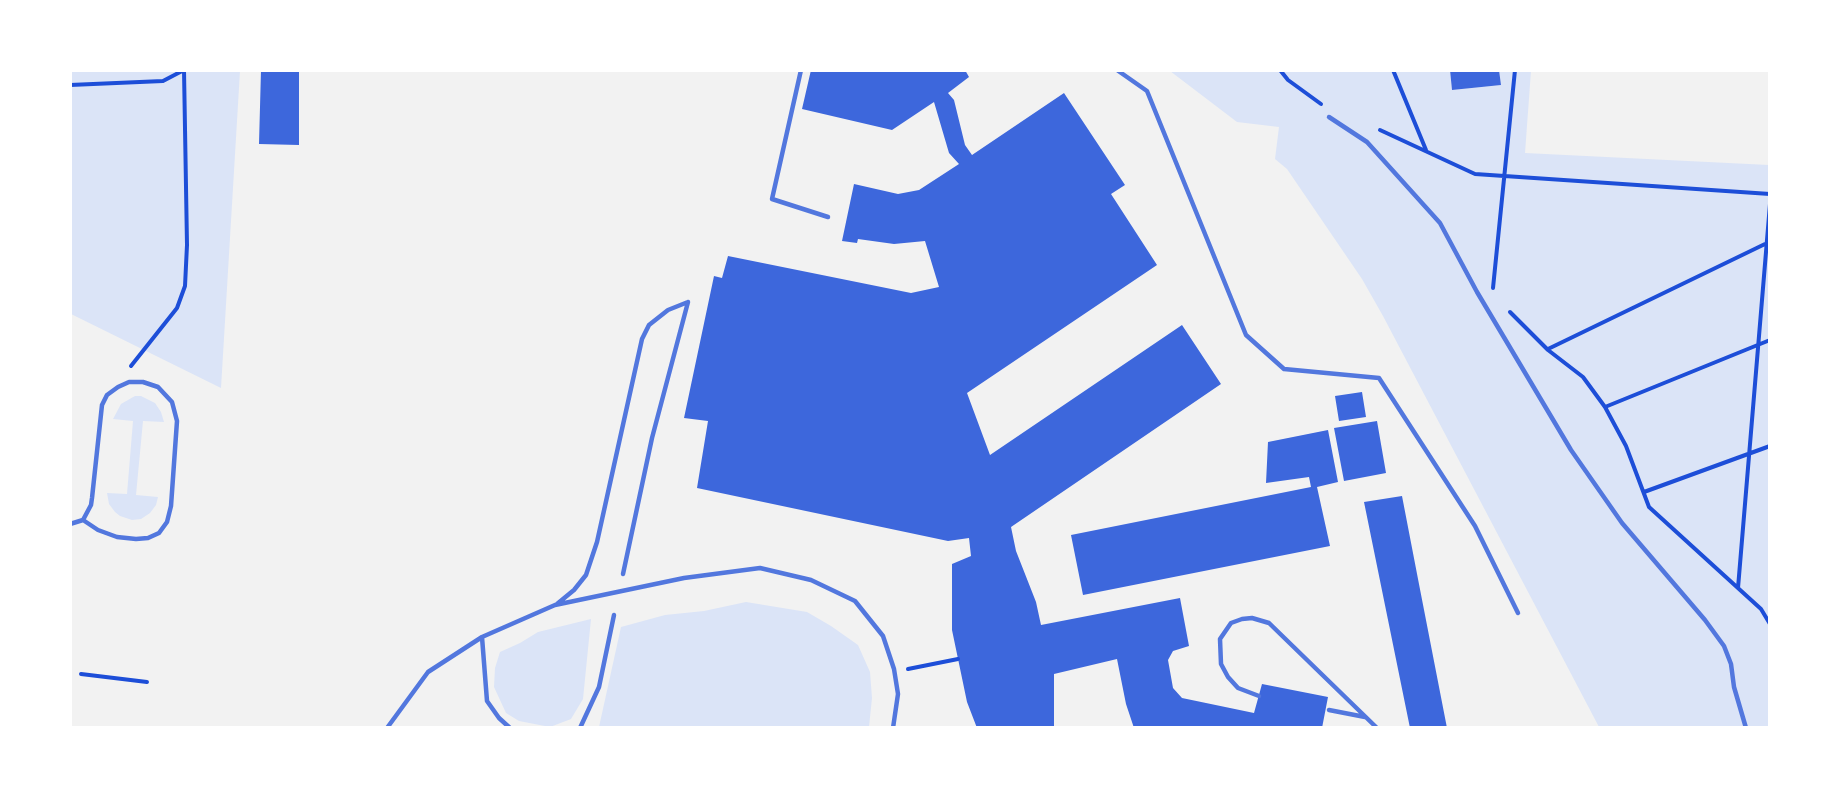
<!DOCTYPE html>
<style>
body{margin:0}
#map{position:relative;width:1840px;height:798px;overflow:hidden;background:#f2f2f2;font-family:Manrope,sans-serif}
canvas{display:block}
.frame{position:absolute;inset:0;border:72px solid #fff;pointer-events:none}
</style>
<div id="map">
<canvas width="1840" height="798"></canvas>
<div class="frame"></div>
</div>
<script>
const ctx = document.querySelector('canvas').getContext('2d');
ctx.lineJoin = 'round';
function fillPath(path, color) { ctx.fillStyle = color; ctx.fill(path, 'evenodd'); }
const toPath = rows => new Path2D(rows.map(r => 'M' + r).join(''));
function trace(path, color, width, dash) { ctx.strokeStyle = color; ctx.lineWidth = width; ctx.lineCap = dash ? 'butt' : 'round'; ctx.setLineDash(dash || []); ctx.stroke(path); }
fillPath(toPath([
 [70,71,240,71,221,388,71,314],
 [1170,71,1450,71,1452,90,1501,85,1499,71,1531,71,1525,153,1769,165,1769,727,1599,727,1383,316,1362,279,1287,169,1275,159,1279,127,1237,122],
 [135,396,141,396,155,403,161,412,164,422,143,421,136,495,158,497,156,505,150,513,141,519,132,520,120,516,115,512,109,504,107,493,127,494,133,421,113,419,121,404],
 [746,602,807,612,831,626,858,645,870,672,872,698,869,727,599,727,621,627,665,615,704,611],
 [591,619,583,699,571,719,550,727,519,721,506,713,494,687,495,668,500,652,520,643,538,632]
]), '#dbe4f7');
fillPath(toPath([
 [261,70,299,70,299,145,259,144],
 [811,70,965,70,969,77,948,93,954,100,965,145,972,155,1064,93,1125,185,1111,194,1157,265,967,393,990,455,1182,325,1221,384,1011,527,1016,551,1036,602,1041,625,1180,598,1189,646,1173,651,1168,660,1173,688,1182,698,1254,713,1262,684,1328,697,1322,728,1134,728,1126,704,1117,659,1054,674,1054,728,977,728,967,702,952,630,952,564,971,556,969,538,948,541,697,488,708,421,684,418,714,276,722,278,728,256,911,293,939,287,925,241,894,244,858,239,857,243,842,241,854,184,898,194,919,190,959,164,949,153,934,102,892,130,802,109],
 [1450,70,1499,70,1501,85,1452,90],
 [1362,392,1366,417,1339,421,1335,396],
 [1377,421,1386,473,1344,481,1334,428],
 [1328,430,1338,482,1317,487,1330,546,1083,595,1071,535,1311,487,1309,477,1266,483,1268,442],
 [1402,496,1418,579,1447,728,1410,728,1364,502]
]), '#3d67dc');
trace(toPath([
 [1280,70,1288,80,1321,104],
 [1393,70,1426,150],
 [70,85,163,81,184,70,187,245,185,286,177,308,131,366],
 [1380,130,1475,174,1770,194],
 [1493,288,1515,70],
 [1510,312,1548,350,1583,377,1605,407,1626,446,1649,507,1761,609,1770,624],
 [1548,349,1765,244],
 [1605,407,1770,340],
 [1644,492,1770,446],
 [1738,588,1770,204],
 [908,669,958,659],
 [81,674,147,682]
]), '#1d4ed8', 4);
trace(toPath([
 [801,70,772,199,828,217],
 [1117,70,1147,91,1246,335,1284,369,1379,378,1475,526,1518,613],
 [1329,117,1367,142,1440,223,1477,292,1571,450,1622,523,1705,620,1724,646,1731,664,1734,687,1746,728],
 [129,382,143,382,158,387,172,402,177,421,171,506,167,522,159,533,148,538,136,539,117,537,98,530,83,520,91,505,92,498,102,405,107,395,118,387,129,382],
 [70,524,83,520],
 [623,574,652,438,688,302],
 [557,604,574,590,586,575,597,542,642,339,649,325,668,310,688,302],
 [482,637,487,701,499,718,510,728],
 [1259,696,1238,688,1228,677,1221,664,1220,639,1231,623,1242,619,1252,618,1269,623,1377,728],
 [1329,710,1365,717],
 [387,728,428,672,482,637,555,605,684,578,760,568,811,580,855,601,883,636,894,669,898,694,893,728],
 [580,728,599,687,614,615]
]), '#5277de', 4.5);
</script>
